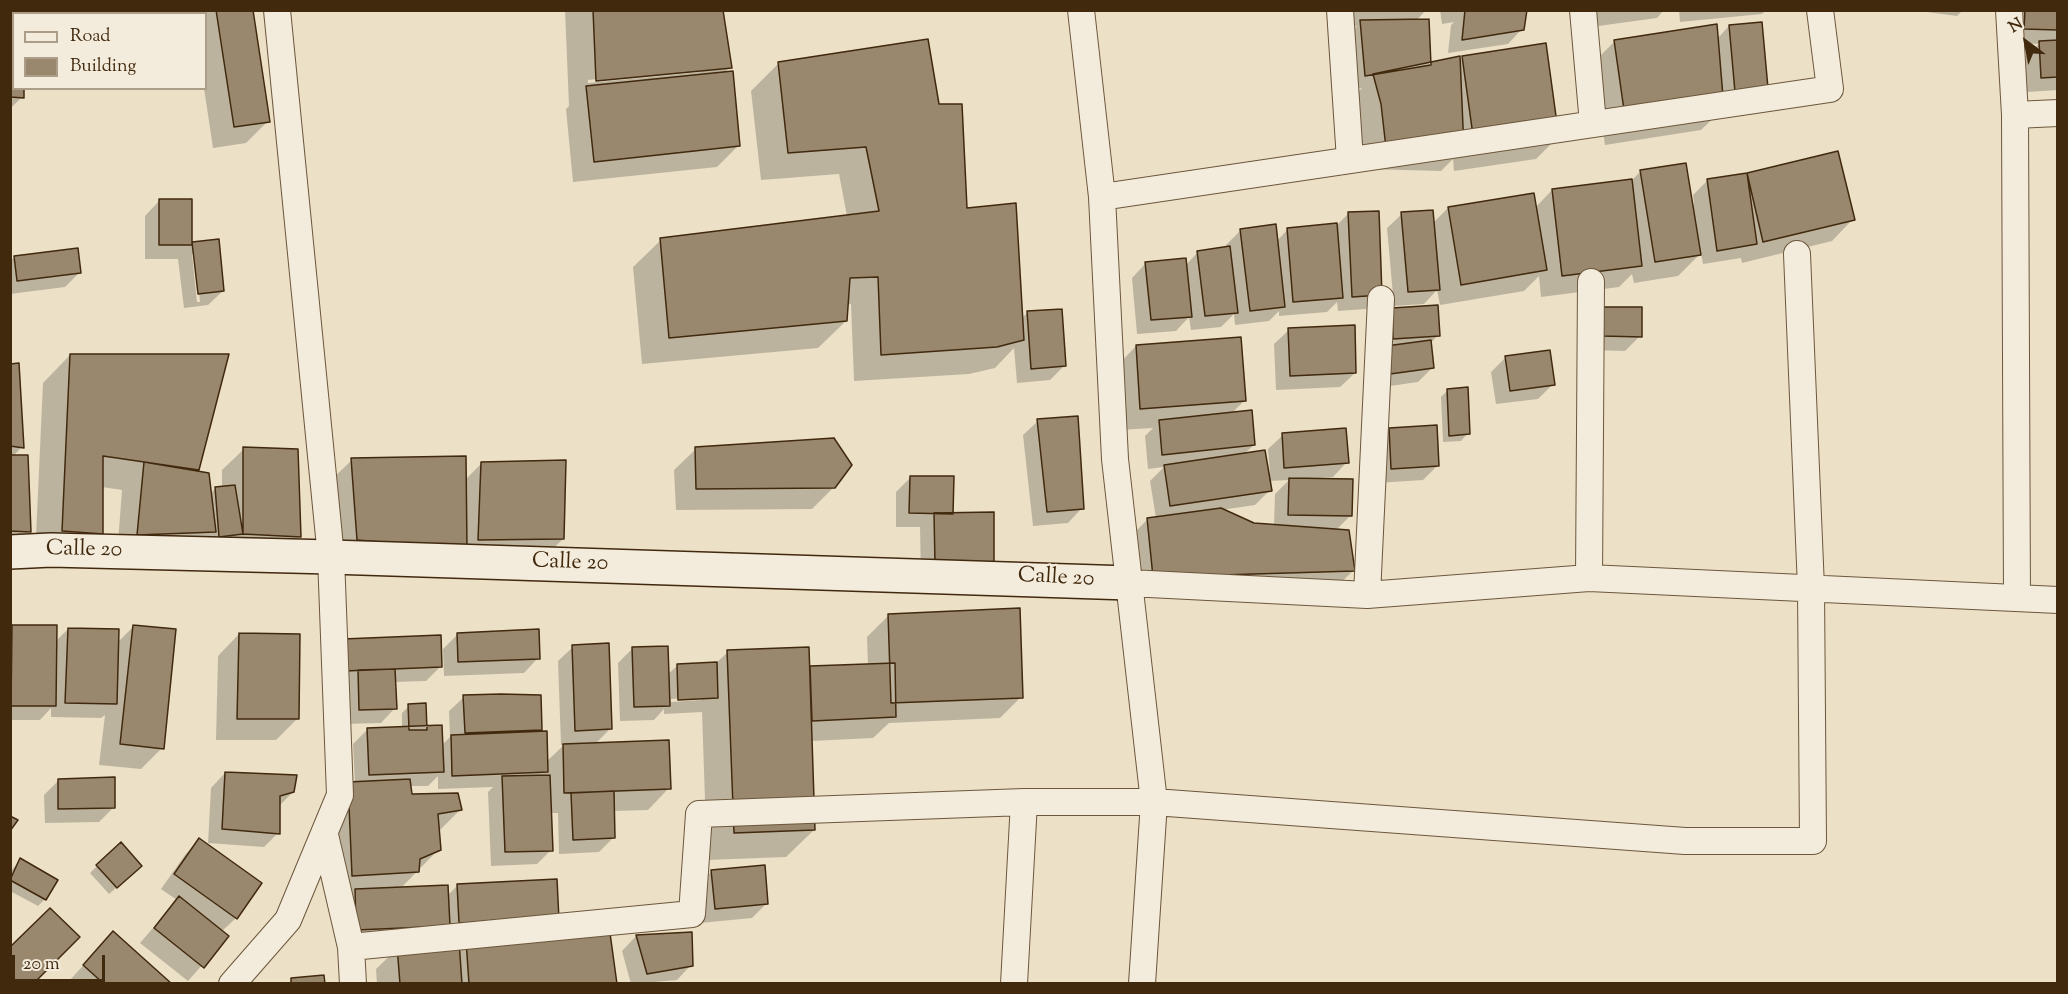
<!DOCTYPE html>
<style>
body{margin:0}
#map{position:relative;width:2068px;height:994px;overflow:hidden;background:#ece0c7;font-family:"Sorts Mill Goudy",serif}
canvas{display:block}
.frame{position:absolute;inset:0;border:12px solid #41290e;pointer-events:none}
.legend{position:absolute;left:12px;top:12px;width:195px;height:78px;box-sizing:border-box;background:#f3ebdb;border:2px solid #ac9d89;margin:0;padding:8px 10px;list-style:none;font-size:18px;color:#41290e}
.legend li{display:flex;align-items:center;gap:12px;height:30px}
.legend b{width:30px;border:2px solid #ac9d89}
.north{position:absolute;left:1996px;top:12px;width:60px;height:60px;-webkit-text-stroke:4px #f3ebdb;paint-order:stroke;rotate:328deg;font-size:16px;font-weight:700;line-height:24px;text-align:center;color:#41290e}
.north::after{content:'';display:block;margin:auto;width:21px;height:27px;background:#41290e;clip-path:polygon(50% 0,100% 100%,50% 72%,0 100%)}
.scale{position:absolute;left:12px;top:955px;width:93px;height:27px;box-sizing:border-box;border:3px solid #41290e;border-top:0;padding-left:8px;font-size:18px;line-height:21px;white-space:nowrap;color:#41290e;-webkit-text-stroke:4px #f3ebdb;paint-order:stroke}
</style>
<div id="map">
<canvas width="2068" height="994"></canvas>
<div class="frame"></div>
<ul class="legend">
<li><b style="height:8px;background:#f3ebdb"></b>Road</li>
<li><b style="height:16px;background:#9a886e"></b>Building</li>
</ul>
<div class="north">N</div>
<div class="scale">20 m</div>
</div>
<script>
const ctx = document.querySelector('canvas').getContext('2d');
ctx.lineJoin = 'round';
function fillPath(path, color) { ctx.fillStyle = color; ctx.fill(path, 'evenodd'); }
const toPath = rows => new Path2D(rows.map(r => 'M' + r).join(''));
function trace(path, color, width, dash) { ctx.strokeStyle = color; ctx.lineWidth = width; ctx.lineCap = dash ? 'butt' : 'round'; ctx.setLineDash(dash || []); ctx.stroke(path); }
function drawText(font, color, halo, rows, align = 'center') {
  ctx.font = font + ' "Sorts Mill Goudy",serif'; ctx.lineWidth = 4.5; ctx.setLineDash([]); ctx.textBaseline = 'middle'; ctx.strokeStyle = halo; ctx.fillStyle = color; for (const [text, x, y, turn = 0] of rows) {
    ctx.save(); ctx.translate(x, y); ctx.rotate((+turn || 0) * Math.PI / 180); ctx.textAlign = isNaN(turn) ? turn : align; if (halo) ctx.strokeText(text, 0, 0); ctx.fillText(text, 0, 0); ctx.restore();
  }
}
fillPath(toPath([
 [10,10,75,10,77,13,14,14,14,44,10,44],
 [153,10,195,10,194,14,153,14],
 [200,10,251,10,268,121,246,143,213,148,204,88,206,14,197,14],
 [565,10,722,10,730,67,724,73,739,145,717,167,573,182,566,109,569,106],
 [701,69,701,72,588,83,588,80],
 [1335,10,1426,10,1416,21,1429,64,1459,61,1463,57,1557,138,1536,159,1454,171,1453,159,1441,171,1365,169,1360,126,1353,97,1362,88,1351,90,1346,36,1357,26,1337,28],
 [1440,10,1526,10,1522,29,1508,44,1448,53,1451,25,1454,22,1442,24],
 [1588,10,1664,10,1657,18,1591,27],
 [1679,10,1766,10,1762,14,1680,22],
 [1912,10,1963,10,1957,16],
 [2012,10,2058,10,2058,90,2027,92,2025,57,2039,44,2011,43],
 [1729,26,1752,102,1723,109,1701,130,1605,145,1593,63,1614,42,1717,39],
 [10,52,14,88,22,97,10,109],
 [778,64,938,105,966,210,1022,318,1028,312,1064,366,1050,380,1017,383,1014,348,995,368,969,374,854,381,851,304,847,304,846,321,818,348,642,364,633,267,661,240,847,216,839,174,761,180,751,91],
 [1641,171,1691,205,1694,204,1693,195,1707,181,1747,175,1853,219,1832,241,1742,263,1741,258,1703,264,1701,253,1678,276,1634,283,1632,274,1619,287,1541,297,1539,276,1524,291,1440,305,1437,290,1424,304,1394,306,1387,228,1402,214,1432,224,1448,208,1535,208,1552,190,1632,180],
 [159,201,191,243,217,241,223,291,208,305,184,308,178,259,145,259,145,216],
 [192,254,195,254,200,302,197,302],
 [1349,213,1380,295,1366,309,1338,311,1337,302,1327,312,1279,316,1279,311,1269,321,1235,325,1234,314,1221,327,1191,330,1189,317,1176,331,1137,334,1132,278,1146,263,1186,265,1198,252,1227,248,1226,245,1241,230,1277,241,1288,229,1335,227],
 [14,258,80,272,65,287,10,294,10,261],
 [1392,310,1438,335,1430,344,1433,367,1418,382,1376,388],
 [1589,323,1640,336,1625,351,1588,350],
 [1289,330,1355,373,1340,387,1276,390,1274,344],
 [1136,346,1244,401,1231,414,1254,445,1244,454,1267,473,1270,473,1268,449,1283,435,1347,462,1333,477,1319,478,1350,516,1335,531,1354,570,1332,591,1132,598,1126,541,1148,519,1156,518,1150,481,1164,467,1148,469,1145,436,1153,428,1119,430,1115,368],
 [1289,480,1275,494,1274,526,1254,525,1221,510,1255,505,1270,490,1269,481],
 [70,355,198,470,195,472,210,494,216,488,222,488,222,470,244,449,300,536,278,558,117,556,122,490,102,487,102,534,74,561,35,558,43,383],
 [1506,357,1553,384,1538,399,1496,404,1491,372],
 [10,366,22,447,13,456,29,531,15,546,10,545],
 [1448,390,1468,433,1461,441,1443,442,1441,397],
 [1038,421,1082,508,1068,523,1033,526,1023,435],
 [1390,430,1438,465,1423,480,1377,483,1375,444],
 [696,449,834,487,812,509,676,510,674,470],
 [352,460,465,480,481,464,563,539,541,560,336,561,330,481],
 [911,477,952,515,992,514,921,579,920,527,896,527,896,492],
 [889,615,1021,697,1000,718,889,723,873,738,811,741,814,830,786,857,707,860,702,712,664,714,664,709,654,720,620,721,618,663,632,649,667,675,678,665,716,663,728,652,808,670,868,665,867,637],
 [701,697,701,700,671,702,671,699],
 [13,626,55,642,68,629,117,643,133,627,162,748,141,769,99,765,105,715,101,718,51,717,51,708,40,720,10,720,10,628],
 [239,634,297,719,276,740,216,740,218,656],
 [458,634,538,658,524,673,444,676,443,649],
 [573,647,610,729,595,744,669,788,648,810,613,811,614,837,599,852,559,854,558,813,550,813,551,850,537,864,491,866,488,792,493,787,438,789,438,776,428,786,409,786,411,795,460,810,438,832,439,849,400,889,447,896,458,885,557,919,342,944,327,805,355,784,353,744,368,729,402,728,402,713,409,706,441,746,450,737,449,711,464,697,539,697,540,732,546,762,564,745,561,745,558,661],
 [329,655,441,666,426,681,394,682,395,708,381,723,345,724],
 [225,773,293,792,279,806,278,833,264,847,208,843,211,788],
 [59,780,114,807,99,822,45,823,44,795],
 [199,840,236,918,221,932,227,937,188,981,140,943,177,900,161,889,185,855],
 [20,860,45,899,38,906,10,891,10,872],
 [97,866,134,873,109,894,90,873],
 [712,871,766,904,752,918,700,923,697,886],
 [690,934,691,965,677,980,631,984,622,951,636,936],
 [466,941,616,984,377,984,376,969,398,948],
 [99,948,169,984,74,984,70,980]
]), '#0003');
const building = toPath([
 [10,10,35,10,36,14,14,14,14,33,10,34,10,10],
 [42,10,77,10,79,13,43,14,42,10],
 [167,10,196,10,196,14,167,14,167,10],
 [216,10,253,10,270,122,234,127,216,10],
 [593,10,723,10,732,68,596,81,593,10],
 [1465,10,1527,10,1524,30,1462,40,1465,10],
 [2025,10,2058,10,2058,30,2024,29,2025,10],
 [1429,19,1431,65,1365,76,1360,20,1429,19],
 [1762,22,1768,88,1735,92,1729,25,1762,22],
 [1717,24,1724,109,1626,124,1614,40,1717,24],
 [928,39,939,104,962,104,967,208,1016,203,1024,340,997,347,881,355,878,277,850,278,847,321,669,338,660,238,879,211,866,147,788,153,778,62,928,39],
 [2058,40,2058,77,2041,78,2039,41,2058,40],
 [1546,43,1559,138,1475,150,1462,56,1546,43],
 [10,50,14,51,14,88,24,88,24,98,10,97,10,50],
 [1460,56,1464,150,1386,148,1381,104,1373,74,1460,56],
 [733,71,740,146,594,162,586,86,733,71],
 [1838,151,1855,220,1763,242,1747,173,1838,151],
 [1686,163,1701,255,1655,262,1640,170,1686,163],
 [1747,173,1757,244,1717,251,1707,179,1747,173],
 [1632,179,1642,266,1562,276,1552,189,1632,179],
 [1534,193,1547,270,1461,285,1448,207,1534,193],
 [159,199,192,199,192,245,159,245,159,199],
 [1433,210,1440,290,1408,292,1401,212,1433,210],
 [1379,211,1382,295,1352,297,1348,212,1379,211],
 [1337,223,1343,298,1293,302,1287,228,1337,223],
 [1276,224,1285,307,1250,311,1240,229,1276,224],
 [219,239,224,291,198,294,192,242,219,239],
 [1230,246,1238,313,1205,316,1197,251,1230,246],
 [78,248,81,273,17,281,14,256,78,248],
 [1186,258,1192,317,1151,320,1145,262,1186,258],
 [1438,305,1440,336,1393,339,1392,308,1438,305],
 [1603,307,1642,307,1642,337,1602,336,1603,307],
 [1062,309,1066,366,1031,369,1027,311,1062,309],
 [1355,325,1356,373,1290,376,1288,328,1355,325],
 [1241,337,1246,401,1140,409,1136,345,1241,337],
 [1431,340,1434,368,1390,374,1386,346,1431,340],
 [1550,350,1555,385,1510,391,1505,356,1550,350],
 [70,354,229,354,199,470,103,456,103,534,62,531,70,354],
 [19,363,24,448,10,446,10,364,19,363],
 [1468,387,1470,434,1449,436,1447,389,1468,387],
 [1252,410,1255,445,1162,455,1159,420,1252,410],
 [1078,416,1084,509,1047,512,1037,419,1078,416],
 [1437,425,1439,466,1391,469,1389,428,1437,425],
 [1346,428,1349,463,1284,468,1282,433,1346,428],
 [834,438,852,465,835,488,696,489,695,447,834,438],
 [243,447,298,449,301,537,243,534,243,447],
 [1265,450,1272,491,1170,506,1164,465,1265,450],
 [10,455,28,455,31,532,10,531,10,455],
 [466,456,467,549,357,540,351,458,466,456],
 [566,460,564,539,478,540,481,462,566,460],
 [144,462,209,473,216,532,137,535,144,462],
 [910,476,954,476,953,514,909,513,910,476],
 [1289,478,1353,479,1352,516,1288,515,1289,478],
 [235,485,243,534,219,537,215,487,235,485],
 [1221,508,1254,523,1349,530,1355,571,1153,577,1147,518,1221,508],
 [994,512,994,564,935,565,934,513,994,512],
 [1020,608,1023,698,891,703,888,614,1020,608],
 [12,625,57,625,56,706,11,706,12,625],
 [133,625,176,629,164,749,120,744,133,625],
 [68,628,119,629,117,704,65,703,68,628],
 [539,629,540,659,458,662,457,633,539,629],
 [239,633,300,634,299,719,237,719,239,633],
 [441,635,442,667,345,671,343,639,441,635],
 [609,643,612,729,575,731,572,645,609,643],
 [668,646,670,706,634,707,632,647,668,646],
 [809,647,815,830,734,833,727,650,809,647],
 [717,662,718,698,678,700,677,664,717,662],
 [895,663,896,717,812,721,810,666,895,663],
 [395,669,397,709,359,710,358,670,395,669],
 [501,694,541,695,542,730,465,733,463,695,501,694],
 [426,703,427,730,409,730,408,704,426,703],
 [442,725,444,772,369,775,367,728,442,725],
 [547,731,548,772,452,776,451,735,547,731],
 [669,740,671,789,564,793,563,744,669,740],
 [225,772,297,775,294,792,280,796,280,834,222,829,225,772],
 [550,775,553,851,505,852,502,776,550,775],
 [115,777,115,808,58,809,58,779,115,777],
 [410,779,412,794,458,793,462,810,438,814,441,850,420,859,419,872,352,876,348,782,410,779],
 [614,791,615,838,573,840,571,793,614,791],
 [10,816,18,820,10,831,10,816],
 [199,838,262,883,237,919,174,874,199,838],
 [121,842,142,866,117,888,96,865,121,842],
 [20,858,58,880,46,900,10,880,20,858],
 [765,865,768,904,715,909,711,870,765,865],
 [557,879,559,920,459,923,457,884,557,879],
 [448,885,450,926,356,930,355,889,448,885],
 [179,896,229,936,204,968,154,928,179,896],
 [50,908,80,937,33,984,10,984,10,947,50,908],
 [113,931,172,984,104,984,83,965,113,931],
 [692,932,693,966,647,974,636,935,692,932],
 [610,933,617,984,469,984,466,940,610,933],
 [459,941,462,984,400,984,397,946,459,941],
 [324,975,325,984,291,984,291,978,324,975]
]);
fillPath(building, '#9a886e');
trace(building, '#41290e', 1.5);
const minor = toPath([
 [1081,10,1102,197,1115,459,1154,802,1142,984],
 [1340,10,1350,160],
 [1583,10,1593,124],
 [2009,10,2015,115,2017,598],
 [2015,115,2058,113],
 [1102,197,1830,89,1820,10],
 [1589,578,1591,282],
 [1129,583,1367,595,1589,578,2058,600],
 [1367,595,1381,299],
 [325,835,351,947,353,984],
 [351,947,692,914,699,814,1024,802,1154,802,1685,841,1813,841,1811,588,1797,254],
 [232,984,288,920,340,795,331,557,277,10],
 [1014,984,1024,802]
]);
const secondary = toPath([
 [10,552,51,550,331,557,1129,583]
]);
trace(minor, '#6c573c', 28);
trace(secondary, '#41290e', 36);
trace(minor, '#f3ebdb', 26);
trace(secondary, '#f3ebdb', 33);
drawText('22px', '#41290e', '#f3ebdb', [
 ["Calle 20",84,551,1],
 ["Calle 20",570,564,2],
 ["Calle 20",1056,579,3]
]);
</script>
